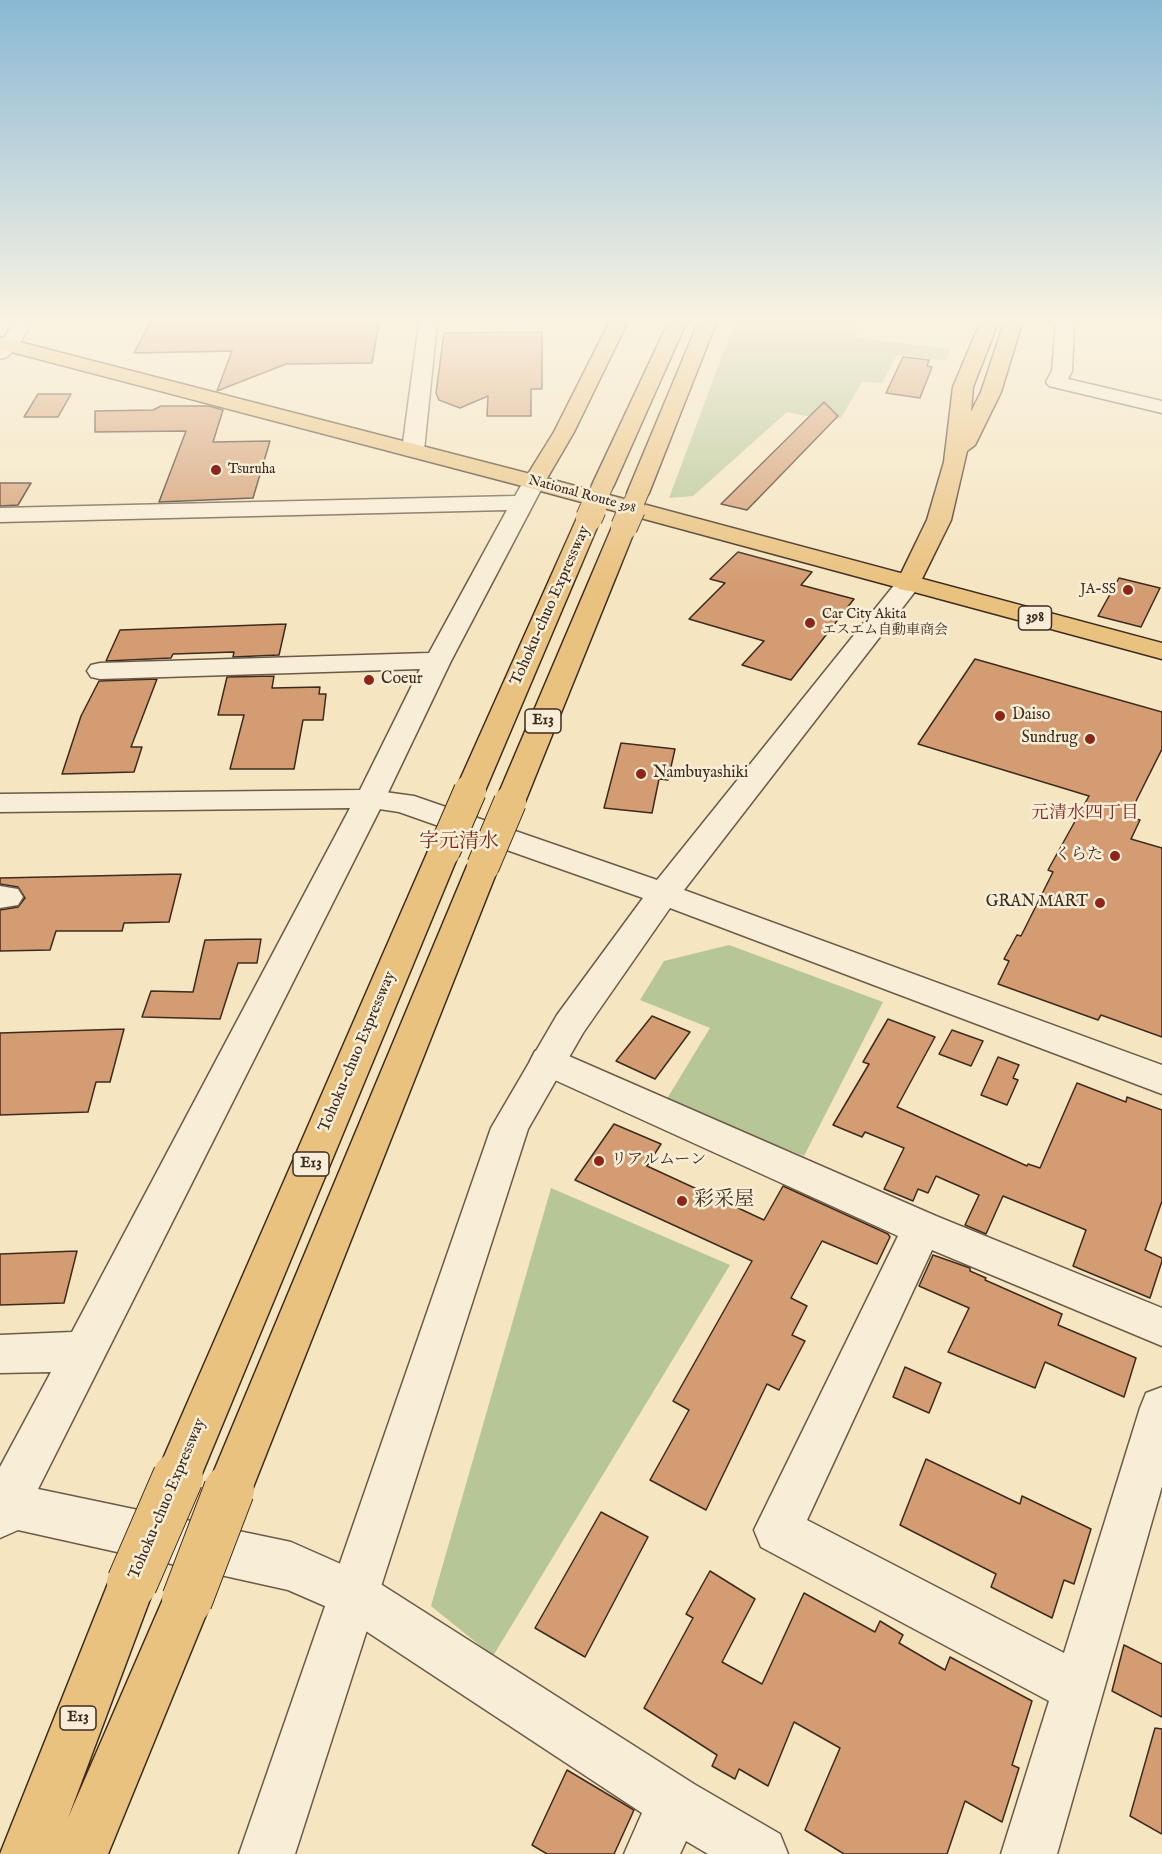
<!DOCTYPE html>
<meta charset="utf-8">
<style>
body{margin:0}
canvas{display:block;background:#f5e5c1}
</style>
<canvas width="1162" height="1854"></canvas>
<script>
const ctx = document.querySelector('canvas').getContext('2d');
ctx.lineJoin = 'round';
function fillPath(path, color) { ctx.fillStyle = color; ctx.fill(path, 'evenodd'); }
const toPath = rows => new Path2D(rows.map(r => 'M' + r).join(''));
function trace(path, color, width, dash) { ctx.strokeStyle = color; ctx.lineWidth = width; ctx.lineCap = dash ? 'butt' : 'round'; ctx.setLineDash(dash || []); ctx.stroke(path); }
function drawText(font, color, halo, rows, align = 'center') {
  ctx.font = font + ' "IM FELL English","Noto Serif JP",serif'; ctx.lineWidth = 5; ctx.setLineDash([]); ctx.textBaseline = 'middle'; ctx.strokeStyle = halo; ctx.fillStyle = color; for (const [text, x, y, turn = 0] of rows) {
    ctx.save(); ctx.translate(x, y); ctx.rotate((+turn || 0) * Math.PI / 180); ctx.textAlign = isNaN(turn) ? turn : align; if (halo) ctx.strokeText(text, 0, 0); ctx.fillText(text, 0, 0); ctx.restore();
  }
}
fillPath(toPath([
 [739,323,862,323,854,337,950,349,946,361,897,355,882,383,862,382,841,418,820,419,787,412,693,496,669,498,732,330],
 [729,945,883,1002,804,1156,665,1102,710,1028,640,1000,664,961],
 [551,1188,730,1265,493,1656,431,1606]
]), '#b6c697');
const building = toPath([
 [150,323,379,323,372,363,286,364,217,391,232,351,134,353,150,323],
 [542,332,542,389,531,389,531,416,487,416,488,396,460,408,439,400,436,393,444,333,542,332],
 [903,357,929,360,927,366,932,367,920,398,886,393,903,357],
 [38,394,71,394,58,417,24,417,38,394],
 [824,402,838,416,747,510,721,504,824,402],
 [161,406,209,406,223,410,213,442,270,441,253,498,159,502,186,431,95,432,95,411,153,410,161,406],
 [0,483,31,483,18,505,0,506,0,483],
 [738,552,812,572,801,585,854,599,791,680,742,665,764,641,689,619,725,583,710,579,738,552],
 [1119,578,1160,588,1141,627,1098,616,1119,578],
 [286,624,279,655,233,657,234,652,173,654,171,658,106,661,120,630,286,624],
 [975,659,1162,712,1162,749,1128,817,1140,820,1131,839,1162,848,1162,1037,1101,1015,1098,1020,998,984,1009,961,1004,959,1017,935,1021,936,1053,872,1048,870,1089,796,918,744,975,659],
 [274,676,272,688,320,687,319,694,326,694,323,720,303,720,294,769,230,769,244,715,218,715,227,677,274,676],
 [157,679,131,747,142,747,134,772,62,774,81,716,99,681,157,679],
 [621,743,675,749,668,780,659,779,652,813,604,808,621,743],
 [181,874,169,922,124,923,122,931,56,931,50,950,0,951,0,910,18,907,25,898,18,887,0,884,0,878,181,874],
 [261,939,257,963,238,963,220,1019,142,1017,151,991,193,992,205,940,261,939],
 [652,1016,690,1032,655,1079,616,1061,652,1016],
 [888,1019,935,1037,897,1107,1027,1166,1028,1164,1040,1168,1077,1083,1126,1102,1127,1097,1162,1110,1162,1201,1145,1250,1162,1258,1162,1261,1150,1298,1073,1266,1086,1230,1003,1196,986,1234,965,1225,979,1195,936,1176,928,1193,918,1189,913,1201,884,1189,904,1148,865,1132,862,1137,833,1125,869,1064,863,1062,888,1019],
 [124,1029,110,1082,96,1082,88,1112,0,1115,0,1033,124,1029],
 [952,1030,983,1041,971,1066,939,1054,952,1030],
 [998,1057,1019,1065,1013,1078,1018,1080,1007,1105,981,1095,998,1057],
 [614,1124,661,1144,647,1166,764,1220,783,1186,888,1234,890,1237,877,1264,822,1241,791,1298,807,1306,792,1335,805,1341,779,1390,767,1384,706,1510,650,1480,689,1410,673,1401,752,1261,575,1180,614,1124],
 [77,1251,64,1303,0,1305,0,1254,77,1251],
 [933,1255,970,1268,970,1271,986,1278,985,1280,1062,1314,1058,1325,1136,1358,1124,1397,1045,1362,1035,1388,948,1352,969,1308,919,1286,933,1255],
 [905,1367,941,1383,929,1413,893,1397,905,1367],
 [926,1459,1020,1504,1022,1496,1091,1529,1074,1584,1064,1580,1052,1618,991,1587,996,1574,900,1525,926,1459],
 [601,1512,648,1537,585,1657,535,1628,601,1512],
 [710,1571,755,1599,722,1662,762,1684,804,1593,875,1632,880,1621,903,1635,899,1643,945,1670,950,1657,1032,1701,1012,1765,1019,1768,1002,1822,965,1801,947,1854,844,1854,805,1830,840,1748,794,1722,768,1786,739,1769,735,1779,712,1766,717,1755,644,1708,693,1618,686,1614,710,1571],
 [1124,1645,1162,1664,1162,1717,1112,1691,1124,1645],
 [1155,1728,1162,1729,1162,1834,1130,1816,1155,1728],
 [567,1770,634,1810,614,1854,547,1854,532,1845,567,1770]
]);
fillPath(building, '#d49c72');
trace(building, '#3e2b1f', 1.5);
const minor = toPath([
 [14,323,32,323,16,349,7,357,0,359,0,343,14,323],
 [419,323,437,323,424,450,421,455,413,456,405,455,402,450,419,323],
 [1056,323,1074,323,1072,371,1068,379,1162,401,1162,413,1049,386,1046,382,1052,371,1056,323],
 [534,475,542,477,545,482,451,661,385,799,38,1489,291,1542,368,1576,694,1784,780,1834,788,1854,708,1854,686,1841,680,1854,624,1854,642,1813,334,1610,288,1590,18,1530,0,1538,0,1467,51,1372,0,1373,0,1335,72,1332,350,808,0,812,0,794,360,790,420,669,100,679,91,677,87,671,91,665,100,663,429,653,507,510,0,522,0,508,515,496,526,477,534,475],
 [0,886,18,889,23,897,18,905,0,908,0,886],
 [548,1047,936,1216,1162,1308,1162,1346,932,1250,807,1520,1064,1653,1140,1408,1146,1393,1162,1387,1162,1486,1057,1854,1001,1854,1049,1701,761,1547,754,1530,898,1236,535,1071,530,1061,535,1051,548,1047]
]);
const tertiary = toPath([
 [908,577,917,579,920,584,917,589,684,890,1162,1065,1162,1094,670,908,583,1033,528,1129,295,1854,239,1854,491,1128,557,1015,643,898,399,812,359,806,355,799,359,792,370,790,414,796,657,880,899,579,908,577]
]);
const primary = toPath([
 [609,323,627,323,574,432,542,487,526,487,523,482,554,432,609,323]
]);
const trunk = toPath([
 [0,337,542,477,1162,643,1162,659,526,487,0,349,0,337]
]);
const motorway = toPath([
 [668,323,686,323,614,485,611,490,603,492,595,490,592,485,668,323],
 [698,323,716,323,649,493,646,498,638,500,630,498,627,493,698,323],
 [980,323,998,323,973,387,971,412,981,392,1004,323,1022,323,1001,392,975,445,967,451,951,520,917,589,908,591,899,589,896,584,927,520,944,462,953,387,980,323],
 [589,511,597,513,601,518,485,791,480,797,470,800,460,797,455,791,577,518,581,513,589,511],
 [624,520,632,522,636,527,525,802,521,809,510,811,499,809,495,802,612,527,616,522,624,520],
 [444,841,455,844,460,851,194,1493,178,1499,162,1493,155,1477,162,1461,428,851,433,844,444,841],
 [483,856,494,859,499,866,252,1490,246,1506,229,1513,212,1506,206,1490,467,866,472,859,483,856],
 [132,1559,149,1566,156,1583,68,1818,170,1583,187,1575,204,1583,212,1600,108,1854,0,1854,115,1566,132,1559]
]);
trace(minor, '#6c5a48', 3);
trace(tertiary, '#6c5a48', 3);
trace(primary, '#3e2b1f', 3);
trace(trunk, '#3e2b1f', 3);
trace(motorway, '#3e2b1f', 3);
fillPath(minor, '#f8eed7');
fillPath(tertiary, '#f8eed7');
fillPath(primary, '#eac280');
fillPath(trunk, '#eac280');
fillPath(motorway, '#eac280');
const motorwayBridgeFar3 = toPath([
 [592,510,603,485],
 [631,510,638,493]
]);
const motorwayBridgeFar2 = toPath([
 [589,518,593,509],
 [624,527,632,509]
]);
const motorwayBridgeFar1 = toPath([
 [444,851,470,791],
 [483,866,510,802]
]);
const motorwayBridge = toPath([
 [132,1583,178,1477],
 [187,1600,229,1490]
]);
trace(motorwayBridgeFar3, '#3e2b1f', 22, []);
trace(motorwayBridgeFar2, '#3e2b1f', 28, []);
trace(motorwayBridgeFar1, '#3e2b1f', 34, []);
trace(motorwayBridge, '#3e2b1f', 52, []);
trace(motorwayBridgeFar3, '#eac280', 20);
trace(motorwayBridgeFar2, '#eac280', 26);
trace(motorwayBridgeFar1, '#eac280', 32);
trace(motorwayBridge, '#eac280', 50);
const sky = ctx.createLinearGradient(0, 0, 0, 582);
sky.addColorStop(0, '#89b8d4');
sky.addColorStop(0.55, '#faf3e3');
sky.addColorStop(1, '#faf3e300');
ctx.fillStyle = sky;
ctx.fillRect(0, 0, 1162, 582);
for (const [x, y, r, color] of [
 [216,470,6,"#8f2418"],
 [1128,590,6,"#8f2418"],
 [810,623,6,"#8f2418"],
 [369,680,6,"#8f2418"],
 [1000,716,6,"#8f2418"],
 [1090,739,6,"#8f2418"],
 [641,774,6,"#8f2418"],
 [1115,856,6,"#8f2418"],
 [1100,903,6,"#8f2418"],
 [599,1161,6,"#8f2418"],
 [682,1201,6,"#8f2418"]
]) { const dot = new Path2D(); dot.arc(x, y, r, 0, 2 * Math.PI); ctx.fillStyle = color; ctx.fill(dot); trace(dot, '#f8eed7', 2); }
drawText('14px', '#3e2b1f', '#f8eed7', [
 ["Tsuruha",228,470],
 ["JA-SS",1116,590,"right"],
 ["Car City Akita",822,615],
 ["エスエム自動車商会",822,631]
], 'left');
drawText('14px', '#3e2b1f', '#f8eed7', [
 ["National Route 398",582,495,15]
]);
for (const [x, y, w] of [
 [1035,618,33],
 [543,721,36],
 [311,1164,36],
 [78,1718,36]
]) { const box = new Path2D(); box.roundRect(x - w / 2, y - 12, w, 24, 4.5); ctx.fillStyle = '#f8eed7'; ctx.fill(box); trace(box, '#3e2b1f', 1.5); }
drawText('bold 15px', '#3e2b1f', null, [
 ["398",1035,618],
 ["E13",543,721],
 ["E13",311,1164],
 ["E13",78,1718]
]);
drawText('16px', '#3e2b1f', '#f8eed7', [
 ["Tohoku-chuo Expressway",551,606,-66],
 ["Tohoku-chuo Expressway",358,1052,-67],
 ["Tohoku-chuo Expressway",168,1499,-67]
]);
drawText('16px', '#3e2b1f', '#f8eed7', [
 ["Coeur",381,680],
 ["Daiso",1012,716],
 ["Sundrug",1078,739,"right"],
 ["Nambuyashiki",653,774],
 ["くらた",1103,856,"right"],
 ["GRAN MART",1088,903,"right"],
 ["リアルムーン",611,1161]
], 'left');
drawText('18px', '#7a1f14', '#f8eed7', [
 ["元清水四丁目",1085,814]
]);
drawText('20px', '#7a1f14', '#f8eed7', [
 ["字元清水",459,843]
]);
drawText('20px', '#3e2b1f', '#f8eed7', [
 ["彩采屋",694,1201]
], 'left');
</script>
